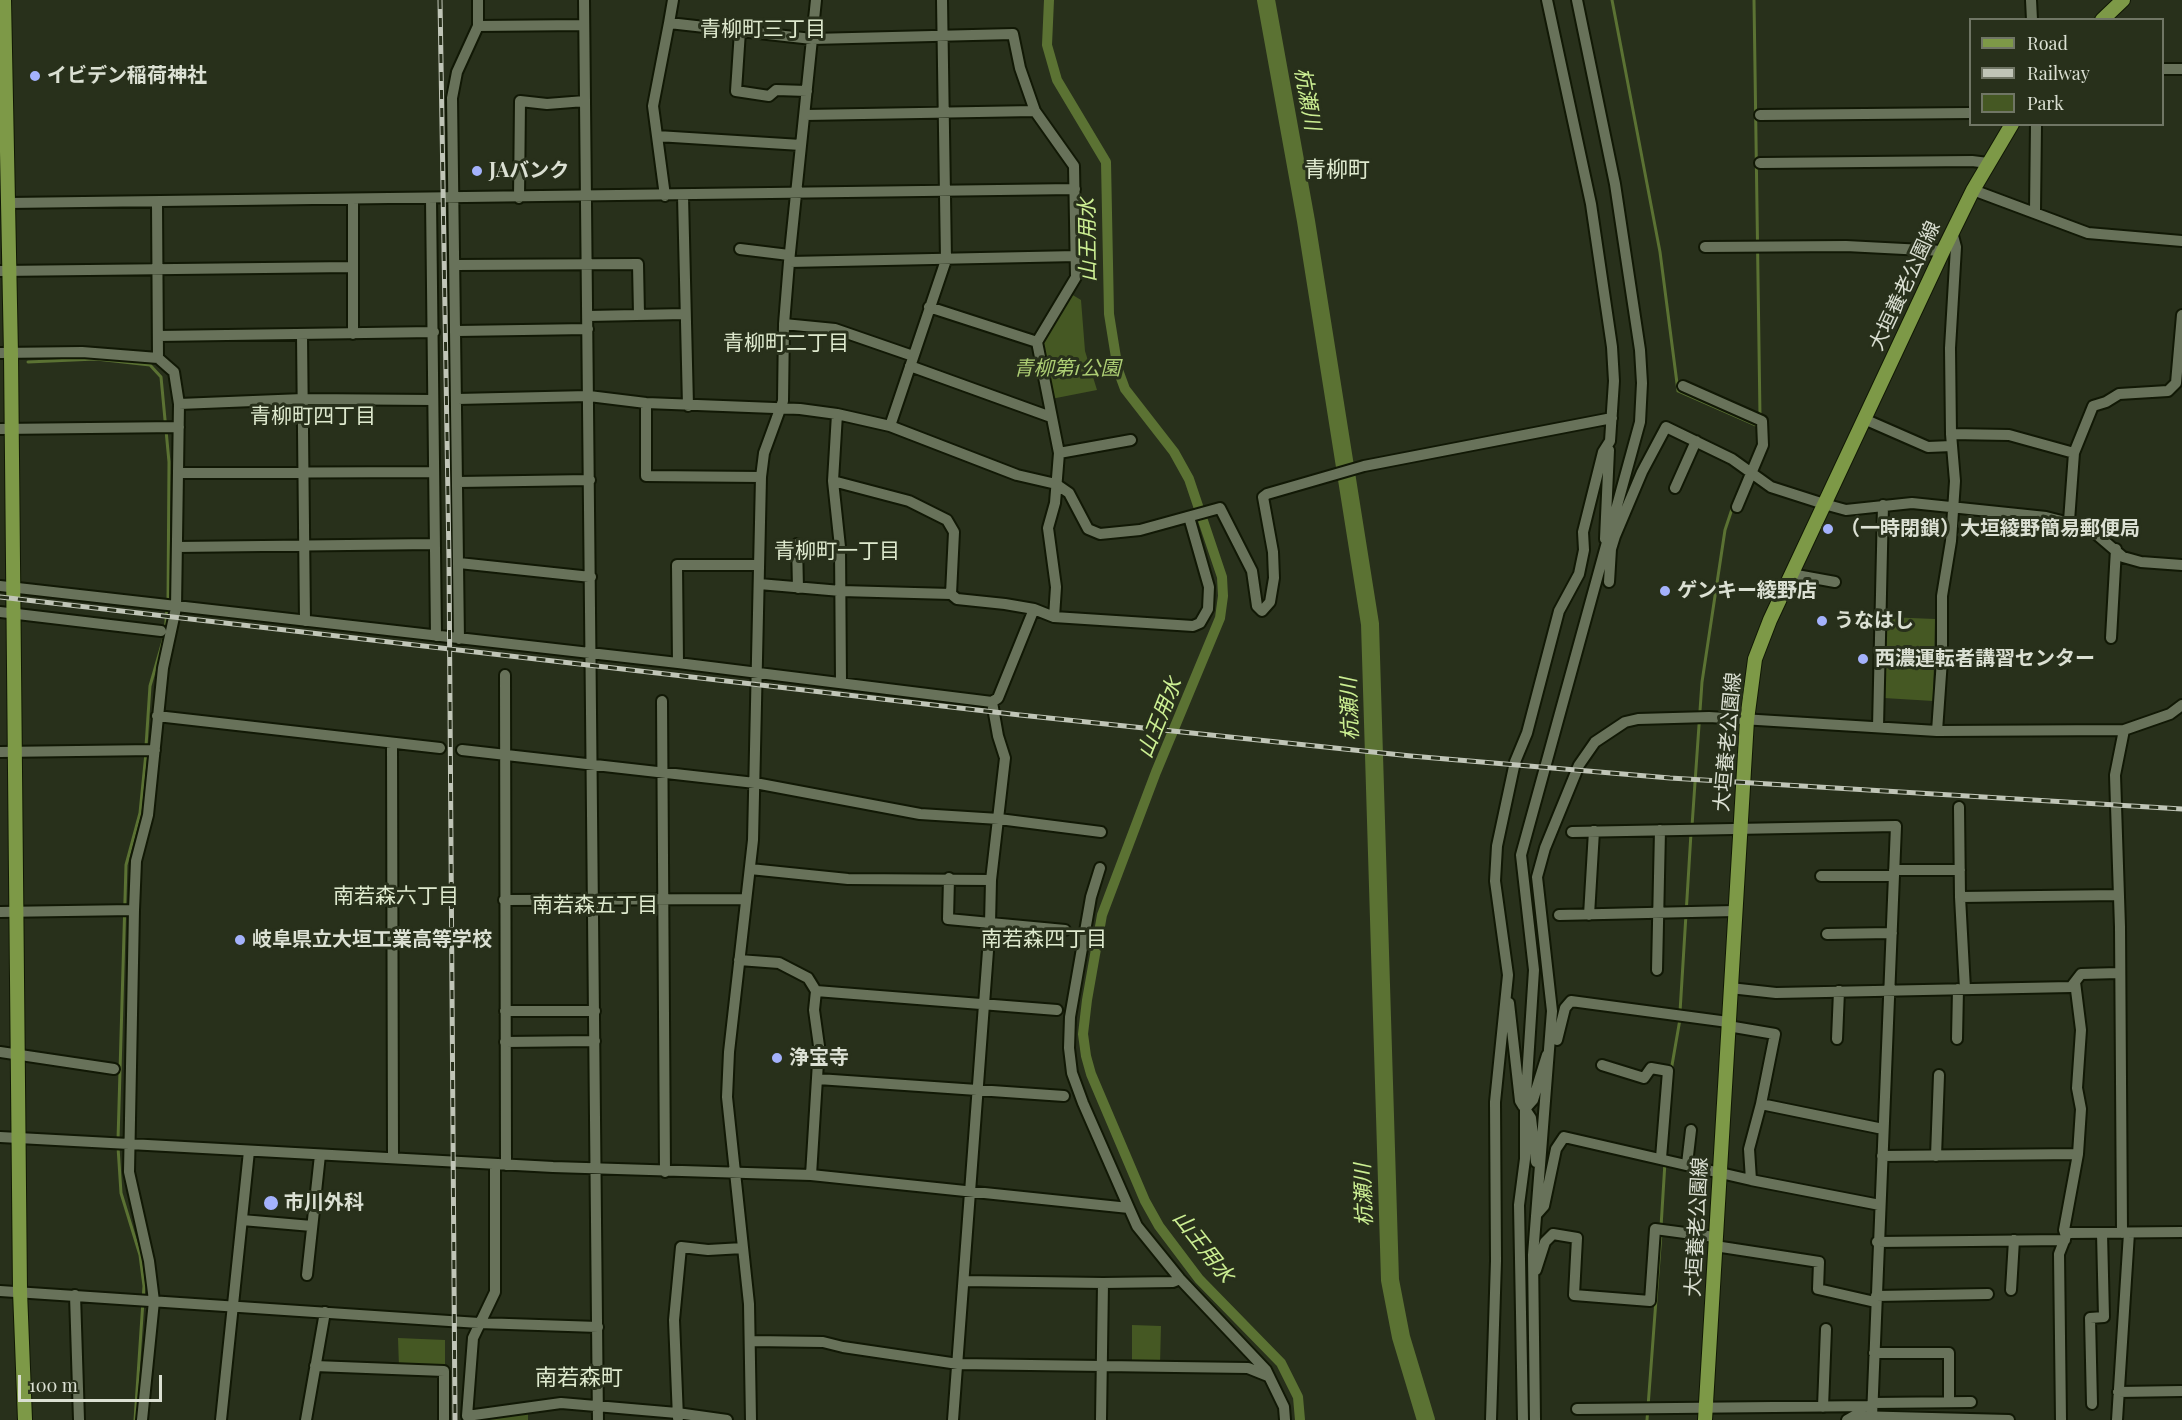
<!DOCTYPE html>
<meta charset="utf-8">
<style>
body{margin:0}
#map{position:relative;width:2182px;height:1420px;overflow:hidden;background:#28301b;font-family:"Playfair Display",serif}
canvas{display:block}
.legend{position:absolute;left:1969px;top:18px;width:195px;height:108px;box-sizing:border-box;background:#28301b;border:2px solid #707665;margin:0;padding:8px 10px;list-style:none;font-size:18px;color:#dbe0d3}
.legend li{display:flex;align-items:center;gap:12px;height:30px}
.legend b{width:30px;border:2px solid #707665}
.scale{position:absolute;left:18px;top:1375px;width:144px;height:27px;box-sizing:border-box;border:3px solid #dbe0d3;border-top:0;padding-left:8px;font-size:18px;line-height:21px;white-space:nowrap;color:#dbe0d3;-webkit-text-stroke:4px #28301b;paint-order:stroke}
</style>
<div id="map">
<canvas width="2182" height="1420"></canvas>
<ul class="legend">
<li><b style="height:8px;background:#7d9947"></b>Road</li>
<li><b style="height:8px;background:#c0c5b7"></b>Railway</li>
<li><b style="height:16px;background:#455823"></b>Park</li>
</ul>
<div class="scale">100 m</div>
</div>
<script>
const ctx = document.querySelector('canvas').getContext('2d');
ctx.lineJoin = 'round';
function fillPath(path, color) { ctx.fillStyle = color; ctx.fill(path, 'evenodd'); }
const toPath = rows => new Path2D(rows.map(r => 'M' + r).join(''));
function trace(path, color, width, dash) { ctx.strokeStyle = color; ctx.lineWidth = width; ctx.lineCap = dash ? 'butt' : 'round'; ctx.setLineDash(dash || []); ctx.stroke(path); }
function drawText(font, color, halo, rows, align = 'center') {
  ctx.font = font + ' "Playfair Display","Noto Sans JP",serif'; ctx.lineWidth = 6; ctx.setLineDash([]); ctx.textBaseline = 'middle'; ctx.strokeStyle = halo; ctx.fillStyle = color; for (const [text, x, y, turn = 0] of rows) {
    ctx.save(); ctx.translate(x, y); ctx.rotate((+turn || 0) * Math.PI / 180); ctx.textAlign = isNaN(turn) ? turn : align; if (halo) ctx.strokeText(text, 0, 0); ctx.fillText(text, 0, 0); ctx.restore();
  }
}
fillPath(toPath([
 [1071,294,1081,300,1085,351,1097,390,1051,399,1040,342],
 [1886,617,1935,619,1933,701,1884,698],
 [1132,1325,1161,1326,1160,1364,1132,1363],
 [398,1338,445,1340,445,1368,399,1367],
 [528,1412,528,1420,467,1420]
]), '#455823');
trace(toPath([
 [1612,0,1660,252,1678,391,1760,427],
 [1754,0,1760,416],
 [28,362,96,359,150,365,161,377,169,462,168,602],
 [146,746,150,686,165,634,167,608],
 [1692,826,1702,682,1725,530,1733,506],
 [1680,1012,1691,833],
 [1671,1071,1680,1019],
 [118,1140,126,865,140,813,146,753],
 [118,1147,121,1193,140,1255,144,1286,135,1420],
 [1661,1227,1665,1162],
 [1647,1420,1661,1233]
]), '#5b7233', 3);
trace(toPath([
 [1049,0,1047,45,1057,80,1106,162,1109,314,1118,370,1125,389,1174,452,1189,479,1222,577,1223,596,1220,618,1156,772,1102,915,1087,1000,1083,1034,1086,1056,1091,1074,1145,1201,1159,1226,1199,1279,1281,1363,1298,1397,1300,1420]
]), '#5b7233', 10);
trace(toPath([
 [1266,0,1306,221,1370,624,1390,1280,1401,1337,1426,1420]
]), '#5b7233', 18);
const minor = toPath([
 [584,0,598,1420],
 [2031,0,2032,20],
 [669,23,673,0],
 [478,26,584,25],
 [740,31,736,91,769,96,776,90,807,91],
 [2162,69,2182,69],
 [805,115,1035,111],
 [1760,115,1970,113],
 [657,136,801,145],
 [1760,163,1972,161,1988,163],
 [1973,190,2088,233,2182,241],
 [665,196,653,106,669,23,812,39,1013,34,1020,68,1035,111,1074,166,1076,277,1037,342,1059,453,1055,503,1048,528,1056,587,1054,617],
 [683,196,688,406],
 [519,198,520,101,547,104,585,101],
 [431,199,436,636],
 [353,201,353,334],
 [8,203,1075,189],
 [157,203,158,358],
 [2035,211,2036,124],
 [1705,247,1846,246,1943,251],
 [740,249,789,255],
 [789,262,1077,256],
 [456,265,638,264,639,315],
 [0,271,352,267],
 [929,307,1037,342],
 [588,316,685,314],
 [784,324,835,329,913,356],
 [457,331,588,329],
 [302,335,305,621],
 [158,336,434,332],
 [0,353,82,352,158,358,174,372,179,404,176,608,163,668,148,815,136,861,134,910,129,1172,149,1261,154,1301,142,1420],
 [910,366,1051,417],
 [1683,386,1762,421,1763,445,1737,507],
 [457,399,589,396,646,403,800,409,837,414,890,426,1017,475,1056,484,1069,493,1088,529,1100,534,1140,530,1220,508,1252,571,1257,606,1262,611,1270,602,1274,578,1273,552,1263,497,1267,494,1364,466,1612,418],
 [646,403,646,476,761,477],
 [179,404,303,399,433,400],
 [837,414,833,481,840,547,841,682],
 [1864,419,1928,447,1952,446],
 [890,426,946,260,942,0],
 [0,429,179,427],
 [1951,434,2009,435,2074,453],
 [1059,453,1131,440],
 [180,473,434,472],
 [458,482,590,480],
 [1675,488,1696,441],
 [2069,521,2074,453,2093,406,2106,402,2119,394,2168,391,2176,383,2182,315],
 [1605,539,1609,450],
 [797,544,798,588],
 [177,547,434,544],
 [459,563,591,577],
 [1791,574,1835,582],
 [1609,582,1611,549,1615,536,1642,472,1666,427,1732,459,1771,487,1824,504,1846,510,1912,503,2046,517,2089,528,2123,557,2141,562,2182,565],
 [759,584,841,591,951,594,954,532,947,520,909,501,833,481],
 [0,586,678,663,992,702],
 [951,594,957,599,1005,604,1034,609,1054,617,1193,626,1200,623,1208,609,1209,587,1189,517],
 [0,612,161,631],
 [2111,638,2116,549],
 [459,639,452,98,457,72,478,26,478,0],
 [678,663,677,565,759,565],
 [505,675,506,1165],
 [662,701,665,1172],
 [992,702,998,698,1034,609],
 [157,716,440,748],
 [1878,727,1883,505],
 [1937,731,1942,660,1942,596,1951,541,1955,481,1951,434,1950,348,1956,247,1952,232],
 [392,743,393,1158],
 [462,750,755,783,920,814,999,819,1101,832],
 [0,752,155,750],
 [1959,807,1960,897,2119,895],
 [1572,832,1896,826,1872,1417],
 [1100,868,1091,897,1070,1017,1069,1048,1072,1073,1083,1103,1129,1208],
 [750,869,848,879,991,880],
 [1894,870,1960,870],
 [1821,876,1894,876],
 [949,878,948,919,1065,930],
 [1960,897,1965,989],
 [504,900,746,899],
 [0,912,134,910],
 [1559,915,1735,911],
 [1589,915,1594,831],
 [1827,934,1892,933],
 [739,960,779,963,808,978,816,991,1057,1010],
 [1657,970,1660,830],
 [1730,988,1776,993,2071,987,2081,974,2119,973],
 [1509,1003,1520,1101,1523,1106],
 [505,1011,595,1011],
 [1728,1026,1775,1034,1761,1104,1883,1129],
 [1837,1039,1839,991],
 [1957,1039,1958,989],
 [1557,1040,1565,1008,1571,1001,1728,1022],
 [505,1042,595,1041],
 [0,1052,114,1069],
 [1602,1065,1644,1078,1651,1068,1668,1071,1661,1158],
 [818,1079,1064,1096],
 [0,1137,553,1167,811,1175,1129,1208,1137,1226,1180,1279,1266,1370,1284,1407,1285,1420],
 [1882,1156,2078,1154],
 [1936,1156,1939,1075],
 [1536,1162,1531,1118,1525,1109,1533,1100,1547,1055],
 [495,1164,495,1292,473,1338,467,1416,561,1403,677,1413,727,1420],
 [1687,1164,1691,1130],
 [811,1175,819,1046,814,1010,816,991],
 [1751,1180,1749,1149,1761,1104],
 [1536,1215,1544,1206,1556,1149,1564,1137,1751,1180,1880,1205],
 [242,1220,312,1226],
 [2122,1233,2120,927,2115,775,2124,730],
 [2066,1236,2064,1230,2078,1154,2081,1109,2077,1088,2081,1030,2075,982],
 [1877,1242,2065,1240],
 [1715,1246,1819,1262,1818,1289,1875,1302],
 [1536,1270,1545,1242,1553,1234,1577,1238,1574,1295,1650,1301,1655,1229,1715,1237],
 [307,1275,320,1155],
 [964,1281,1103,1283,1101,1420],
 [1103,1283,1173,1282,1180,1279],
 [2011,1290,2014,1240],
 [0,1291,479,1323,598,1327],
 [75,1295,79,1420],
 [1876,1296,1988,1294],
 [752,1341,823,1342,843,1347,958,1364,1248,1368,1268,1376],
 [1874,1353,1949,1353,1949,1402],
 [315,1366,444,1371,444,1420],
 [2118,1392,2182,1391],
 [1872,1403,1971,1402],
 [2092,1404,2090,1318,2104,1317,2102,1233],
 [1823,1407,1826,1329],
 [1577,1409,1872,1406],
 [678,1418,674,1320,681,1247,708,1250,743,1248],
 [221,1420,249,1151],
 [306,1420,325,1312],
 [751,1420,749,1304,727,1097,729,1052,753,840,761,477,764,453,783,401,784,324,789,262,816,0],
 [953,1420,990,924,991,880,1005,758,998,736,992,702],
 [1491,1420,1496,1261,1495,1102,1508,975,1495,881,1497,846,1515,762,1527,733,1559,611,1579,574,1584,550,1583,532,1603,452,1610,441,1614,381,1612,347,1591,204,1547,0],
 [1523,1420,1519,1205,1525,1159,1525,1109,1534,970,1521,855,1640,422,1642,383,1640,350,1615,184,1577,0],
 [1535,1420,1533,1255,1552,1011,1537,877,1545,848,1579,765,1595,742,1625,722,1638,719,1709,717,1937,731,2124,730,2170,714,2182,705],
 [1847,1420,1854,1416,2009,1420],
 [2061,1420,2059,1254,2066,1236,2068,1233,2182,1232],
 [2117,1420,2129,1233]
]);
const major = toPath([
 [4,0,11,354,20,1291,25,1420],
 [2102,20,2123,0],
 [1705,1420,1747,720,1755,659,1770,620,1943,251,1973,190,2012,124]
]);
trace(minor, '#111805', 14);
trace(major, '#111805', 16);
trace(minor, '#68725a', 10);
trace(major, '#7d9947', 14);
const rail = toPath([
 [440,0,449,560,455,1420],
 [0,597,1020,715,1411,756,1670,778,2182,809]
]);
trace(rail, '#c0c5b7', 5);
trace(rail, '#28301b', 3, [9]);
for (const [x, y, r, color] of [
 [35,76,6,"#a4b2fc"],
 [477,171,6,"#a4b2fc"],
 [1828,529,6,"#a4b2fc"],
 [1665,591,6,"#a4b2fc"],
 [1822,621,6,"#a4b2fc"],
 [1863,659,6,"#a4b2fc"],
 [240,940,6,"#a4b2fc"],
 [777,1058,6,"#a4b2fc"],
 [271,1203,8,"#a4b2fc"]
]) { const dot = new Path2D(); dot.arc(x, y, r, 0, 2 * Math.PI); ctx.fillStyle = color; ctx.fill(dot); trace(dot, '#28301b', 2); }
drawText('bold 20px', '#dbe0d3', '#28301b', [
 ["イビデン稲荷神社",47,76],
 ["JAバンク",489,171],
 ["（一時閉鎖）大垣綾野簡易郵便局",1840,529],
 ["ゲンキー綾野店",1677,591],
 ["うなはし",1834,621],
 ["西濃運転者講習センター",1875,659],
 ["岐阜県立大垣工業高等学校",252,940],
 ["浄宝寺",789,1058],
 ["市川外科",284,1203]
], 'left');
drawText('20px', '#dbe0d3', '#28301b', [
 ["大垣養老公園線",1905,286,-65],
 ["大垣養老公園線",1728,742,-85],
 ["大垣養老公園線",1697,1227,-87]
]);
drawText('italic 20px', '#adce74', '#28301b', [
 ["青柳第1公園",1067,369]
]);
drawText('21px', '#dee9ce', '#28301b', [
 ["青柳町三丁目",763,29],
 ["青柳町二丁目",786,343],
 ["青柳町四丁目",313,416],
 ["青柳町一丁目",837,551],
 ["南若森六丁目",396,896],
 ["南若森五丁目",595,905],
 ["南若森四丁目",1044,939]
]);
drawText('italic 21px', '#ccef93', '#28301b', [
 ["杭瀬川",1307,99,80],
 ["山王用水",1088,240,-91],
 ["杭瀬川",1350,709,-92],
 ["山王用水",1160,718,-68],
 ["杭瀬川",1364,1195,-92],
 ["山王用水",1203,1247,52]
]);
drawText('22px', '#dee9ce', '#28301b', [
 ["青柳町",1337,170],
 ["南若森町",579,1378]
]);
</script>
